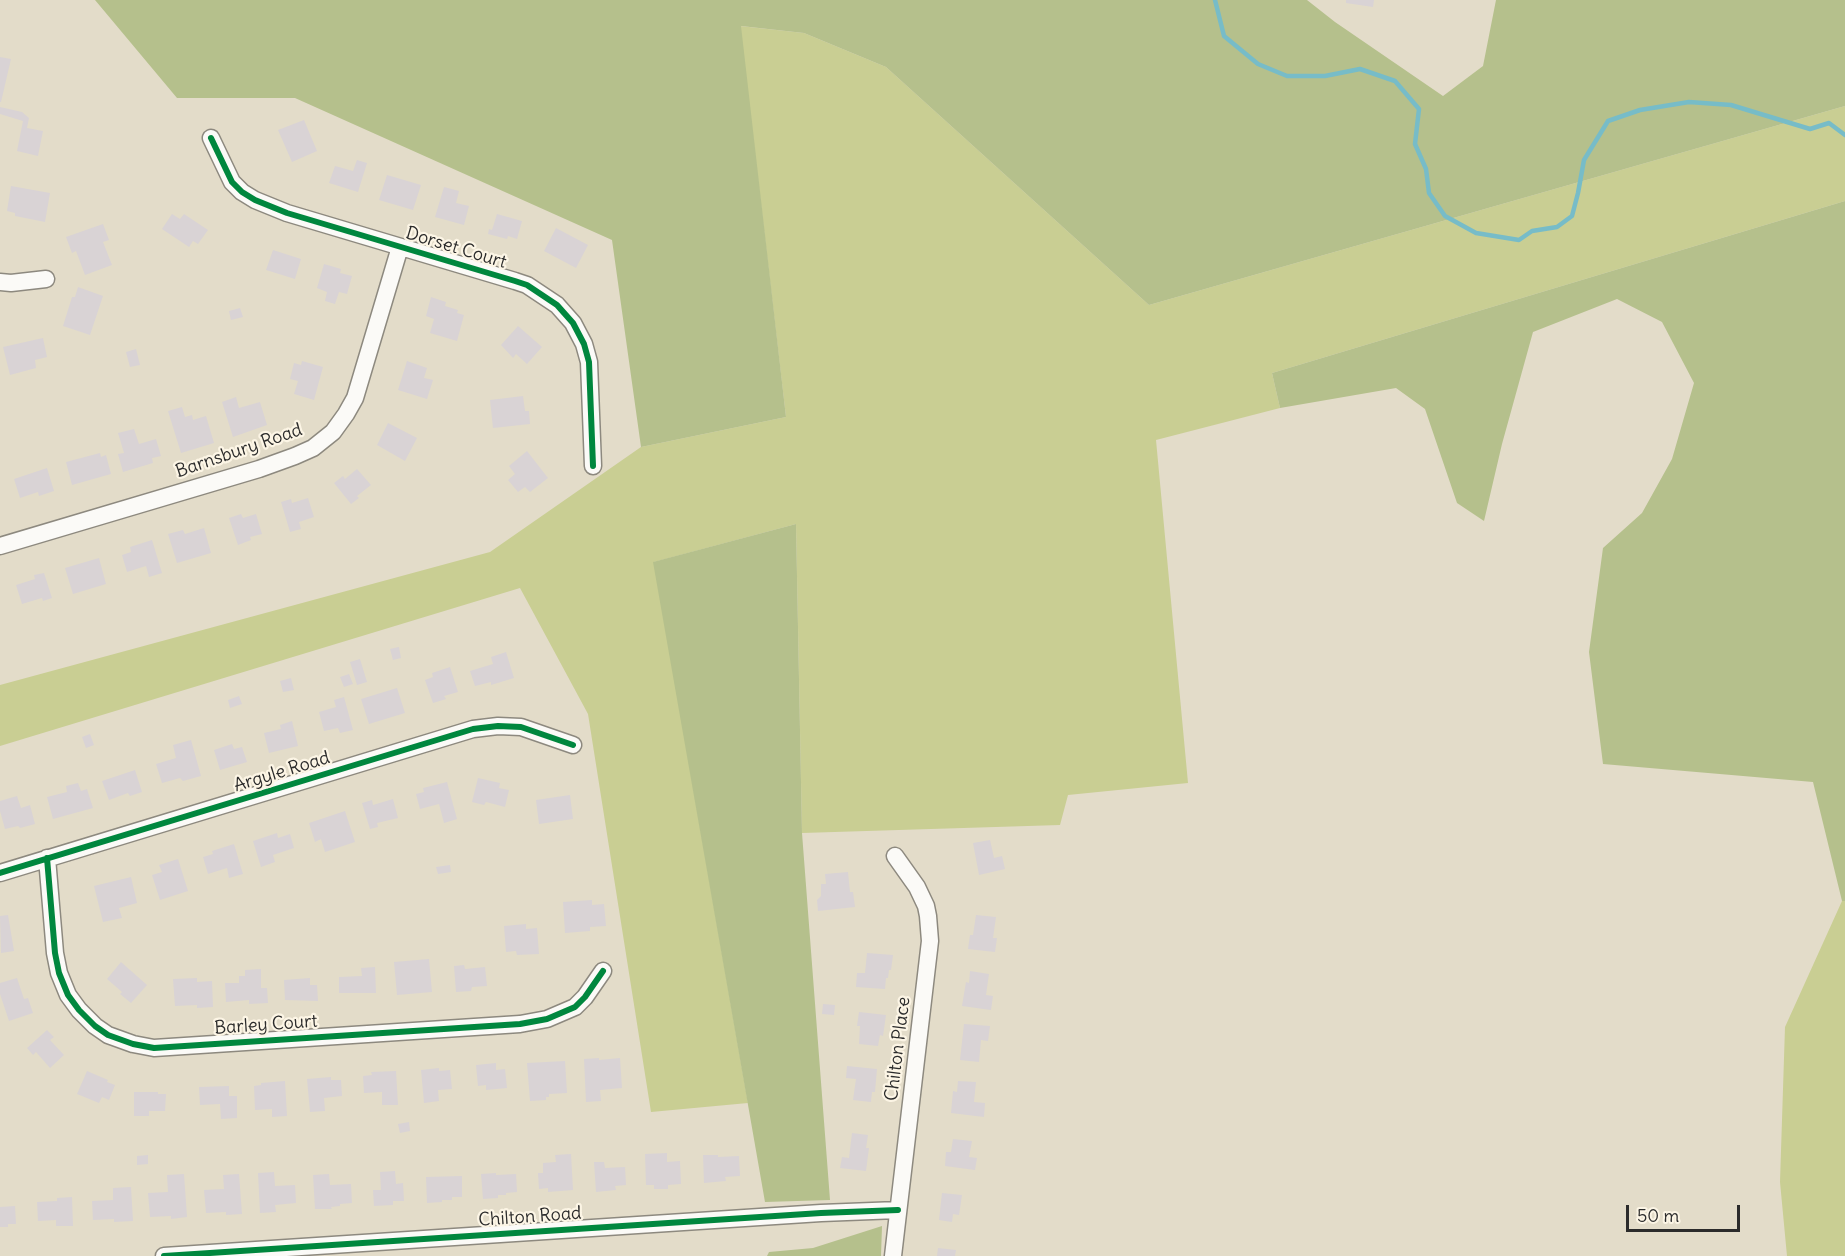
<!DOCTYPE html>
<style>
body{margin:0}
#map{position:relative;width:1845px;height:1256px;overflow:hidden;background:#e3dcc9;font-family:Delius,sans-serif}
canvas{display:block}
.scale{position:absolute;left:1626px;top:1205px;width:114px;height:27px;box-sizing:border-box;border:3px solid #2b2b2b;border-top:0;padding-left:8px;font-size:18px;line-height:21px;white-space:nowrap;color:#2b2b2b;-webkit-text-stroke:4px #fcf5e5;paint-order:stroke}
</style>
<div id="map">
<canvas width="1845" height="1256"></canvas>
<div class="scale">50 m</div>
</div>
<script>
const ctx = document.querySelector('canvas').getContext('2d');
ctx.lineJoin = 'round';
function fillPath(path, color) { ctx.fillStyle = color; ctx.fill(path, 'evenodd'); }
const toPath = rows => new Path2D(rows.map(r => 'M' + r).join(''));
function trace(path, color, width, dash) { ctx.strokeStyle = color; ctx.lineWidth = width; ctx.lineCap = dash ? 'butt' : 'round'; ctx.setLineDash(dash || []); ctx.stroke(path); }
function drawText(font, color, halo, rows, align = 'center') {
  ctx.font = font + ' Delius,sans-serif'; ctx.lineWidth = 4.5; ctx.setLineDash([]); ctx.textBaseline = 'middle'; ctx.strokeStyle = halo; ctx.fillStyle = color; for (const [text, x, y, turn = 0] of rows) {
    ctx.save(); ctx.translate(x, y); ctx.rotate((+turn || 0) * Math.PI / 180); ctx.textAlign = isNaN(turn) ? turn : align; if (halo) ctx.strokeText(text, 0, 0); ctx.fillText(text, 0, 0); ctx.restore();
  }
}
fillPath(toPath([
 [740,26,804,33,886,67,1149,305,1845,106,1845,201,1272,373,1280,408,1156,440,1188,783,1068,795,1060,825,802,833,796,524,654,562,748,1103,651,1112,588,714,520,588,0,746,0,685,490,552,641,447,786,417],
 [1842,901,1845,901,1845,1256,1787,1256,1780,1182,1785,1027]
]), '#c9ce93');
fillPath(toPath([
 [95,0,1307,0,1335,22,1443,96,1483,66,1496,0,1845,0,1845,106,1149,305,886,67,804,33,741,26,786,417,641,447,612,240,295,98,177,98],
 [1845,201,1845,901,1842,901,1813,782,1603,764,1589,652,1603,548,1642,513,1672,459,1694,383,1662,322,1617,299,1533,332,1502,444,1484,521,1457,503,1425,409,1396,388,1280,408,1272,373],
 [796,524,802,833,830,1200,765,1202,653,562],
 [882,1226,881,1256,767,1256,769,1252,813,1248]
]), '#b5c08c');
trace(toPath([
 [1215,0,1224,36,1258,64,1287,76,1325,76,1360,69,1395,81,1419,109,1415,144,1426,169,1429,193,1445,216,1476,233,1519,240,1532,231,1557,227,1572,216,1578,193,1584,160,1608,121,1640,110,1689,102,1731,105,1810,129,1829,123,1845,135]
]), '#77bcc8', 4.5);
fillPath(toPath([
 [1346,0,1374,0,1373,7,1346,3],
 [0,57,11,59,1,102,0,102],
 [0,107,22,112,29,118,27,128,43,131,38,156,17,151,23,121,0,114],
 [304,120,317,151,292,162,278,130],
 [357,160,367,163,358,192,329,183,335,166,353,171],
 [387,175,421,185,413,210,379,200],
 [11,186,50,193,45,222,15,216,15,213,7,211],
 [444,187,459,191,456,203,469,206,464,225,435,217],
 [172,214,180,219,184,214,208,230,198,244,193,241,189,247,162,229],
 [497,214,522,221,517,239,508,236,507,239,488,234,489,229,492,230],
 [103,224,109,240,103,242,112,265,85,275,76,251,72,253,66,237],
 [556,228,588,245,576,268,544,251],
 [273,250,301,259,295,279,266,270],
 [324,264,341,269,340,273,352,276,347,294,339,292,335,304,325,301,327,292,317,288],
 [78,287,103,296,90,335,63,326,72,297,75,297],
 [431,297,446,302,445,306,458,310,457,313,464,315,457,341,430,333,434,319,426,316],
 [240,308,243,317,231,320,229,311],
 [518,326,542,347,527,364,516,354,513,358,501,345],
 [43,338,47,357,35,360,36,368,10,375,3,347],
 [136,349,140,365,130,367,126,352],
 [302,361,323,367,314,400,294,394,298,381,290,379,294,363,301,365],
 [407,361,427,368,424,378,433,380,427,399,398,390],
 [523,396,525,411,529,411,530,424,493,428,490,400],
 [236,397,239,408,260,402,267,425,233,437,222,402],
 [182,407,185,417,192,415,193,420,206,416,214,443,181,453,168,411],
 [388,423,417,438,405,461,377,445],
 [134,429,139,444,156,439,161,456,152,458,153,463,123,472,118,454,124,453,118,433],
 [527,451,548,478,530,492,525,487,518,492,508,480,515,474,509,466],
 [100,453,101,457,106,455,111,474,72,485,66,462],
 [47,468,54,491,39,496,38,492,20,498,14,479],
 [357,469,371,485,357,496,359,498,351,504,334,483,343,476,345,479],
 [308,498,314,517,299,522,301,529,290,532,281,502,291,499,292,503],
 [241,514,243,518,256,514,262,534,250,537,251,540,238,545,229,518],
 [204,528,211,553,177,563,168,534,183,530,185,534],
 [152,540,162,573,149,577,146,566,127,572,122,555,131,552,130,547],
 [99,558,106,584,73,594,65,568],
 [44,573,52,598,43,601,42,598,22,604,16,585,35,579,34,575],
 [399,647,401,658,393,660,390,649],
 [506,652,514,678,491,685,491,682,475,686,470,671,493,664,491,657],
 [360,659,367,682,357,685,350,662],
 [450,667,458,692,444,696,446,699,433,703,425,680,433,677,432,673],
 [349,674,353,684,344,687,340,677],
 [291,678,294,690,283,692,280,681],
 [397,688,405,713,369,724,361,699],
 [239,696,242,704,230,708,228,700],
 [344,697,353,730,340,733,338,728,324,731,319,712,336,707,334,700],
 [292,721,298,746,269,753,264,733,281,729,280,725],
 [90,734,94,745,86,748,82,737],
 [191,740,201,776,183,781,180,778,162,783,156,764,176,758,173,745],
 [232,744,234,749,242,747,247,762,220,770,214,750],
 [135,770,142,792,130,796,128,793,109,800,102,781],
 [478,778,500,783,499,788,509,790,505,807,486,802,484,805,472,802],
 [447,782,457,819,444,823,439,804,420,809,416,794,424,792,423,788],
 [78,783,81,791,87,789,93,808,53,819,47,797,67,792,66,786],
 [570,795,573,819,539,824,536,800],
 [17,796,21,808,30,805,35,824,20,828,18,826,5,829,0,811,0,801],
 [393,799,398,818,377,823,378,827,370,829,362,803,372,800,373,805],
 [345,811,355,842,325,852,321,839,315,842,309,823],
 [277,833,278,838,290,834,294,848,273,855,275,862,261,867,253,841],
 [990,840,994,858,1002,856,1005,869,979,875,973,843],
 [234,844,243,874,229,878,227,868,208,874,203,857,213,854,212,851],
 [178,859,188,891,160,900,152,875,162,872,159,865],
 [450,865,451,872,438,874,436,867],
 [848,872,850,892,853,892,855,907,818,911,817,900,821,896,821,884,826,884,825,874],
 [131,877,137,903,119,908,122,918,103,922,94,886],
 [592,900,592,905,604,904,606,926,590,927,590,931,565,933,563,902],
 [8,915,14,951,1,953,0,916],
 [976,915,996,917,993,938,997,938,995,952,968,949,970,935,973,935],
 [526,924,526,929,537,928,539,954,517,955,516,951,506,952,504,926],
 [867,953,893,955,891,970,889,970,888,978,886,978,885,989,856,987,857,973,865,973],
 [429,959,432,992,397,995,394,962],
 [121,962,147,985,131,1003,120,994,122,992,107,979],
 [464,965,465,969,485,967,487,986,472,987,471,991,456,992,454,966],
 [375,967,376,993,339,993,339,977,362,976,361,968],
 [261,969,261,988,267,988,268,1003,249,1004,249,1000,226,1002,225,983,239,983,239,976,245,976,245,970],
 [970,971,989,974,986,995,993,996,991,1010,962,1006,966,982,969,983],
 [17,978,24,999,28,998,33,1013,9,1021,0,994,0,983],
 [197,978,197,982,212,981,213,1007,197,1008,197,1005,175,1006,173,979],
 [310,978,310,985,317,985,318,1001,285,1000,284,980],
 [823,1004,835,1005,834,1015,822,1014],
 [859,1012,886,1015,883,1036,880,1035,878,1046,859,1044,860,1026,857,1026],
 [964,1024,990,1026,988,1041,981,1040,979,1062,960,1060],
 [47,1030,54,1037,50,1040,64,1055,50,1068,36,1052,33,1055,27,1048],
 [599,1058,599,1060,620,1058,622,1088,600,1090,601,1101,586,1102,584,1059],
 [565,1061,567,1093,549,1094,549,1097,546,1097,546,1100,530,1101,527,1063],
 [496,1063,496,1070,505,1069,507,1088,486,1090,486,1085,478,1086,476,1065],
 [847,1066,877,1069,875,1092,872,1092,871,1102,853,1100,856,1079,846,1078],
 [439,1068,439,1071,450,1070,452,1089,438,1090,439,1101,424,1103,421,1070],
 [87,1071,108,1080,107,1082,115,1085,109,1100,102,1097,99,1103,77,1094],
 [396,1071,398,1105,382,1105,382,1092,364,1093,363,1076,372,1075,371,1072],
 [331,1077,331,1080,341,1080,342,1096,324,1098,325,1111,310,1112,307,1079],
 [285,1081,287,1116,272,1117,272,1109,255,1110,254,1086,261,1085,261,1083],
 [958,1081,976,1082,974,1102,985,1103,984,1117,951,1113,953,1091,957,1092],
 [229,1086,229,1096,237,1096,237,1118,221,1119,220,1104,200,1105,199,1087],
 [134,1092,158,1092,158,1094,166,1094,165,1111,149,1111,149,1116,134,1116],
 [409,1122,410,1131,400,1133,398,1124],
 [852,1133,868,1135,866,1148,869,1148,866,1171,840,1168,842,1157,849,1158],
 [953,1139,972,1141,969,1157,977,1158,975,1170,945,1166,946,1152,951,1152],
 [667,1153,667,1162,680,1161,681,1184,668,1185,668,1189,654,1189,654,1185,646,1185,645,1154],
 [571,1154,573,1190,548,1192,548,1188,539,1189,538,1173,543,1173,543,1163,556,1162,555,1155],
 [148,1155,148,1164,137,1165,137,1156],
 [703,1155,718,1155,718,1157,739,1156,740,1176,725,1177,726,1181,704,1183],
 [594,1162,604,1162,605,1168,625,1167,626,1185,615,1186,616,1190,596,1192],
 [395,1171,396,1184,403,1183,404,1201,393,1201,393,1205,374,1206,373,1190,381,1190,380,1172],
 [274,1172,275,1186,295,1185,296,1203,275,1205,276,1212,260,1213,258,1173],
 [496,1173,496,1175,516,1174,517,1192,506,1193,506,1195,498,1195,498,1198,483,1199,481,1174],
 [184,1174,187,1217,171,1219,171,1216,150,1217,148,1193,168,1192,167,1175],
 [239,1174,242,1214,226,1215,226,1212,206,1213,204,1190,224,1189,223,1175],
 [329,1174,330,1185,351,1184,352,1203,340,1204,340,1206,331,1207,332,1209,315,1209,313,1175],
 [462,1176,462,1197,452,1197,452,1200,442,1200,442,1202,427,1203,426,1177],
 [131,1187,133,1221,114,1222,114,1219,93,1220,92,1201,113,1200,113,1188],
 [942,1193,962,1195,959,1215,953,1214,952,1222,939,1220],
 [72,1197,73,1226,56,1226,56,1220,38,1221,37,1202,57,1201,57,1198],
 [15,1206,16,1224,8,1224,8,1227,0,1227,0,1207],
 [938,1248,956,1250,955,1256,937,1256]
]), '#d9d3d5');
const street = toPath([
 [211,138,232,182,242,192,255,200,287,213,515,281,527,285,557,305,573,323,584,344,589,362,593,466],
 [0,282,11,283,46,279],
 [0,546,259,469,295,456,313,448,333,432,346,414,355,398,400,247],
 [47,858,55,953,59,973,68,995,79,1010,95,1026,108,1035,133,1044,154,1048,520,1024,547,1019,575,1007,585,997,603,971],
 [0,873,473,729,498,726,521,727,573,745],
 [164,1256,821,1213,898,1210],
 [893,1256,930,941,928,916,926,906,917,887,895,856]
]);
trace(street, '#8d897f', 19);
trace(street, '#fbfaf7', 16);
trace(toPath([
 [211,138,232,182,242,192,255,200,287,213,515,281,527,285,557,305,573,323,584,344,589,362,593,466],
 [47,858,55,953,59,973,68,995,79,1010,95,1026,108,1035,133,1044,154,1048,520,1024,547,1019,575,1007,585,997,603,971],
 [0,873,473,729,498,726,521,727,573,745],
 [164,1256,821,1213,898,1210]
]), '#00873e', 6);
drawText('18px', '#2b2b2b', '#fcf5e5', [
 ["Dorset Court",456,248,17],
 ["Barnsbury Road",239,451,-19],
 ["Argyle Road",282,772,-17],
 ["Barley Court",266,1025,-4],
 ["Chilton Place",898,1049,-83],
 ["Chilton Road",530,1217,-4]
]);
</script>
